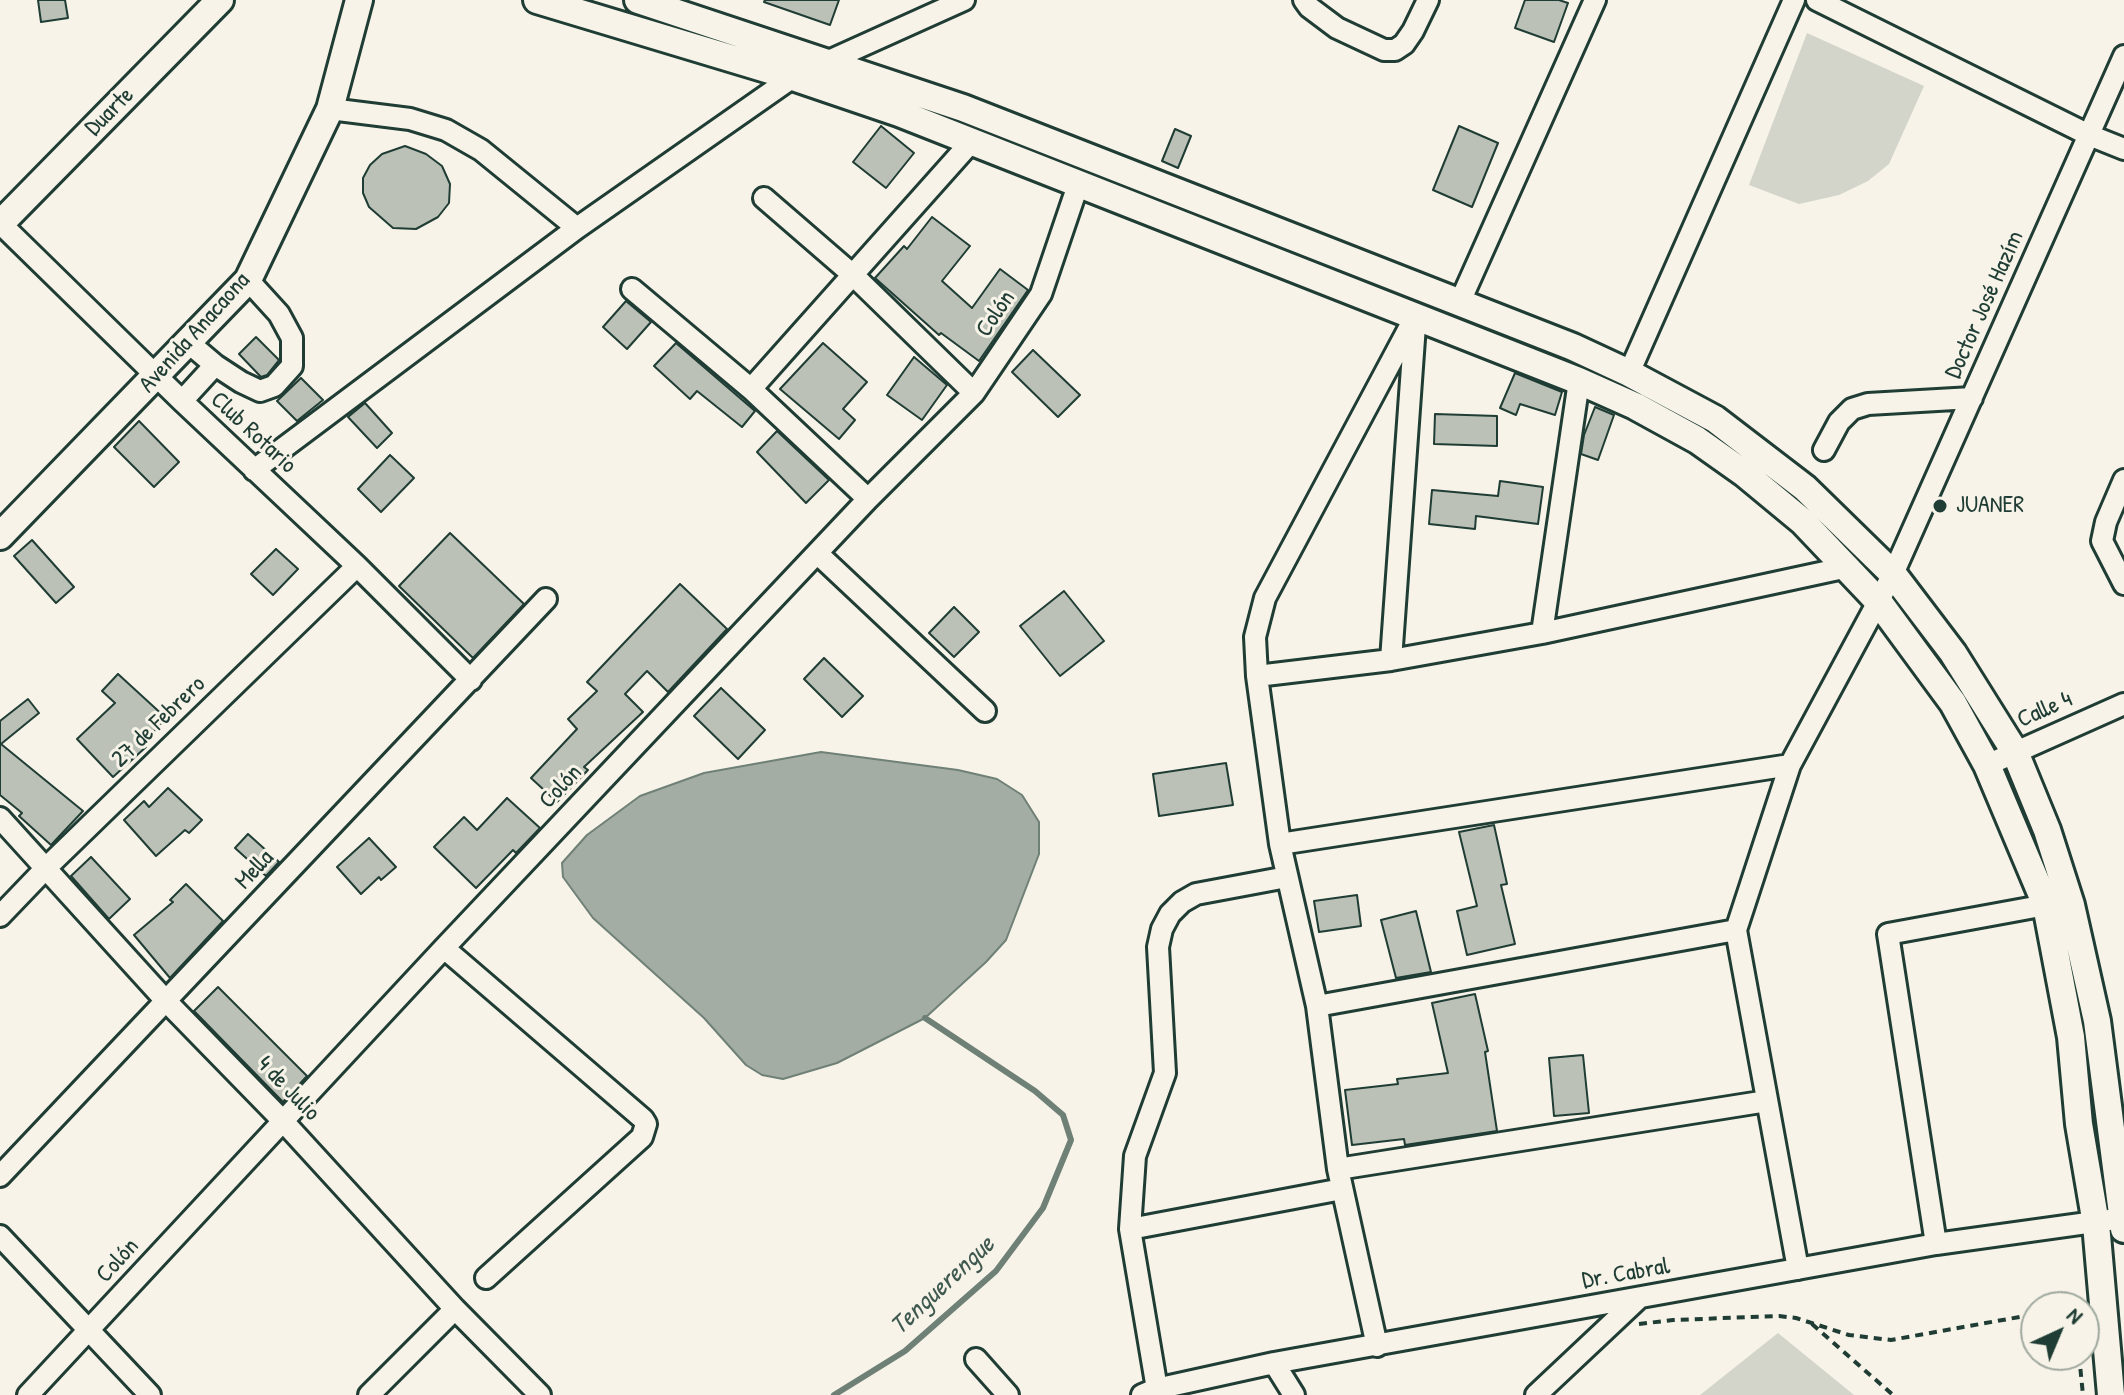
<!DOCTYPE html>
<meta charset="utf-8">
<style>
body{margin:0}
#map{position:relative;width:2124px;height:1395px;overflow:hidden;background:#f7f3e8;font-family:"Patrick Hand",sans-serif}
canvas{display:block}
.north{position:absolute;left:2020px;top:1291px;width:80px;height:80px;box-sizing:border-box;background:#f7f3e8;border:2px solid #a1aaa0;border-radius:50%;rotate:44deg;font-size:22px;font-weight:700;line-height:32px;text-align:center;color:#1f3d34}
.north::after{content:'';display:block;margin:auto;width:28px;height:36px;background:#1f3d34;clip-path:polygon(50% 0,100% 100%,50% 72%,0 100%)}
</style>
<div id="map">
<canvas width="2124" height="1395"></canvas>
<div class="north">N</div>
</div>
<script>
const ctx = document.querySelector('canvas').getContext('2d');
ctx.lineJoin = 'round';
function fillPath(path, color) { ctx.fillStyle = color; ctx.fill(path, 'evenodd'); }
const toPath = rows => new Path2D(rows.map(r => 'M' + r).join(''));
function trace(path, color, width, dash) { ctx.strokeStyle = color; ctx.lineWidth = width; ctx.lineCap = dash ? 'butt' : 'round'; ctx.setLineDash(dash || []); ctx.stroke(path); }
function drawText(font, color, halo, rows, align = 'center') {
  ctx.font = font + ' "Patrick Hand",sans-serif'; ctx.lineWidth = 6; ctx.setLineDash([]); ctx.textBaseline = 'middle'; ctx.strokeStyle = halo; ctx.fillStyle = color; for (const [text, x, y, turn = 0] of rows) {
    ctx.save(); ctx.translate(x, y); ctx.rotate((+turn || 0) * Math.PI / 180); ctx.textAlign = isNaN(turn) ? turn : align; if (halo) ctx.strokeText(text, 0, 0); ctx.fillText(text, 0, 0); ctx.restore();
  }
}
fillPath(toPath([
 [1807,33,1924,86,1889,164,1868,181,1839,195,1799,204,1749,185],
 [1778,1333,1854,1395,1700,1395]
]), '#d3d5ca');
const water = toPath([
 [821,752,958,770,997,779,1022,795,1039,822,1039,854,1006,940,986,962,925,1018,837,1063,783,1079,762,1075,746,1065,704,1018,593,918,563,877,562,863,587,835,640,796,704,773,821,752]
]);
fillPath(water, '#a4ada3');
trace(water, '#6f8077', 2);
trace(toPath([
 [834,1395,905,1351,996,1271,1043,1208,1071,1140,1063,1115,1035,1091,925,1018]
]), '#6f8077', 6);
const building = toPath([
 [38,0,65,0,68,18,41,22,38,0],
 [765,0,839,0,830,25,764,2,765,0],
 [1525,0,1559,0,1568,3,1554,42,1515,28,1525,0],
 [881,126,914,153,886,188,853,162,881,126],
 [1459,126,1498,143,1472,207,1433,190,1459,126],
 [1175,129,1191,136,1178,168,1162,161,1175,129],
 [405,146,426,154,442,166,450,184,449,203,438,217,416,229,393,228,369,207,363,193,363,178,370,165,382,154,405,146],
 [932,217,970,246,942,281,972,308,1000,269,1028,290,979,361,941,333,939,335,875,278,904,246,907,249,932,217],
 [626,301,651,322,627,349,603,327,626,301],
 [256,337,279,360,267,375,261,377,239,354,256,337],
 [676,343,755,411,742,427,697,391,690,399,654,366,676,343],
 [823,343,867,382,843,409,855,420,839,439,780,389,823,343],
 [1033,350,1080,395,1058,417,1012,372,1033,350],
 [914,357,947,385,922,420,887,395,914,357],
 [1515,373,1562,392,1555,415,1520,404,1516,415,1500,408,1515,373],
 [301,378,323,400,297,421,277,401,301,378],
 [365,403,392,433,377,448,348,417,365,403],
 [1595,407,1614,415,1598,460,1581,454,1584,435,1595,407],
 [1435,414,1497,416,1497,446,1434,444,1435,414],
 [139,421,179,462,154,487,114,447,139,421],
 [777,431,829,480,806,503,757,452,777,431],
 [390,455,414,478,381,512,358,489,390,455],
 [1500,481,1543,487,1538,524,1476,516,1475,529,1429,524,1432,490,1498,496,1500,481],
 [450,533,524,604,473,658,399,586,450,533],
 [32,540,74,587,56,603,14,556,32,540],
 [276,549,298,569,273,595,251,574,276,549],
 [680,584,727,629,668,692,647,671,625,694,643,712,584,767,588,770,557,802,531,778,577,729,568,719,597,691,587,682,680,584],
 [1064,591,1104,641,1060,676,1020,626,1064,591],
 [954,607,979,632,954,657,929,633,954,607],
 [824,658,863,696,842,717,804,679,824,658],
 [118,674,166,718,142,744,146,747,113,777,77,739,115,703,102,691,118,674],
 [721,688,765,730,738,759,694,716,721,688],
 [28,699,39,713,1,744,83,811,51,845,19,816,22,813,0,795,0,721,28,699],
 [1226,763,1233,805,1159,816,1153,774,1226,763],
 [168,788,202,820,189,833,185,830,156,856,124,820,144,801,149,807,168,788],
 [507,798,540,828,516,853,513,850,476,888,434,847,464,817,477,830,507,798],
 [1494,825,1507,884,1501,885,1515,944,1467,955,1457,911,1477,906,1459,832,1494,825],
 [248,834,279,862,266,876,235,848,248,834],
 [369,838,396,867,381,880,379,877,361,894,337,867,369,838],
 [91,857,130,899,109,919,71,876,91,857],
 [186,884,223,921,170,978,134,935,173,902,170,900,186,884],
 [1357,895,1361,926,1319,932,1314,901,1357,895],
 [1416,911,1431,972,1396,978,1381,920,1416,911],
 [218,987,307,1076,283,1102,194,1011,218,987],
 [1475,994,1488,1051,1485,1052,1497,1131,1405,1145,1404,1139,1352,1145,1345,1090,1398,1084,1397,1079,1448,1073,1432,1003,1475,994],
 [1583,1055,1589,1113,1554,1116,1549,1058,1583,1055]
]);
fillPath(building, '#bbc1b6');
trace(building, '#1f3d34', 2);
const minor = toPath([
 [1304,0,1309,7,1337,28,1384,50,1395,50,1404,44,1413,31,1428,0],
 [1817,0,2089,135,2124,149],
 [330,109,410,119,446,130,481,150,577,228],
 [764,198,853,275,974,393],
 [0,223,182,401,357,566,471,680],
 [632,289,751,389,868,499],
 [1459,304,1595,0],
 [189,343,215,365,241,382,260,391,274,386,292,366,292,338,279,314,248,280],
 [1629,373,1794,0],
 [751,389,972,141],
 [182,401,215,365],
 [1824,450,1839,422,1852,409,1868,404,1972,398],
 [254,470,577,228,793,77,964,0],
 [2124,480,2106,522,2102,541,2124,584],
 [817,553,985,711],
 [1542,633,1579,381],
 [1391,660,1415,325],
 [1257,676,1391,660,1542,633,1848,567],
 [1987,765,2124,704],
 [0,818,167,1002,282,1120,455,1309,540,1395],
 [1280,844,1790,765],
 [0,916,47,867,357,566],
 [444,948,643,1119,646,1124,642,1137,486,1278],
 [1317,1006,1736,930],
 [1338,1169,1767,1101],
 [0,1176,546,599],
 [1130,1229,1342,1189],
 [0,1236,150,1395],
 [1936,1244,1888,934,2046,905],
 [1798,1269,1736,930,1790,765,1893,574,2124,56],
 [1377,1346,1338,1169,1317,1006,1280,844,1257,676,1255,637,1265,598,1416,315],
 [976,1359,1008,1395],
 [1274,1363,1294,1395],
 [28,1395,444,948,868,499,974,393,1041,294,1079,182],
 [369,1395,455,1309],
 [1142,1395,1156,1389,1274,1363,1936,1244,2124,1218],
 [1158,1395,1130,1229,1135,1156,1165,1073,1158,947,1162,929,1170,914,1182,902,1196,894,1287,877],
 [1536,1395,1638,1299]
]);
const major = toPath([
 [537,0,793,77,899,113,1579,381,1635,406,1697,440,1745,474,1803,522,1878,601,1953,703,1987,765,2046,905,2071,1037,2079,1124,2096,1224,2111,1395],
 [638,0,963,108,1573,347,1629,373,1715,419,1805,488,1893,574,1953,653,2015,752,2047,830,2071,905,2097,1021,2124,1229],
 [0,224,220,0],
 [0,536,248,280,330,109,359,0]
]);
trace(minor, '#1f3d34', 26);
trace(major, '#1f3d34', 32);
trace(toPath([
 [1639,1324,1673,1320,1779,1316,1796,1318,1849,1335,1891,1340,2036,1314],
 [1812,1324,1893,1395],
 [2079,1355,2083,1395]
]), '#1f3d34', 4, [8, 6]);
trace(minor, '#f7f3e8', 20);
trace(major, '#f7f3e8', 26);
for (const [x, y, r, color] of [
 [1940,506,8,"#1f3d34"]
]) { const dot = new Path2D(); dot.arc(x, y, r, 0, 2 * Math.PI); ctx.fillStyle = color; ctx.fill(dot); trace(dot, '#f7f3e8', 3); }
drawText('24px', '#1f3d34', '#f7f3e8', [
 ["Duarte",110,112,-45],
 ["Doctor José Hazím",1985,305,-66],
 ["Colón",996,314,-56],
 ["Avenida Anacaona",195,333,-48],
 ["Club Rotario",253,433,43],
 ["Calle 4",2045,710,-24],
 ["27 de Febrero",159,722,-44],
 ["Colón",561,787,-47],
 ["Mella",255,870,-47],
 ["4 de Julio",288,1089,46],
 ["Colón",118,1261,-48],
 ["Dr. Cabral",1626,1274,-10]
]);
drawText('24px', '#1f3d34', '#f7f3e8', [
 ["JUANER",1956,506]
], 'left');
drawText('italic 26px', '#405950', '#f7f3e8', [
 ["Tenguerengue",943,1286,-43]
]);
</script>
